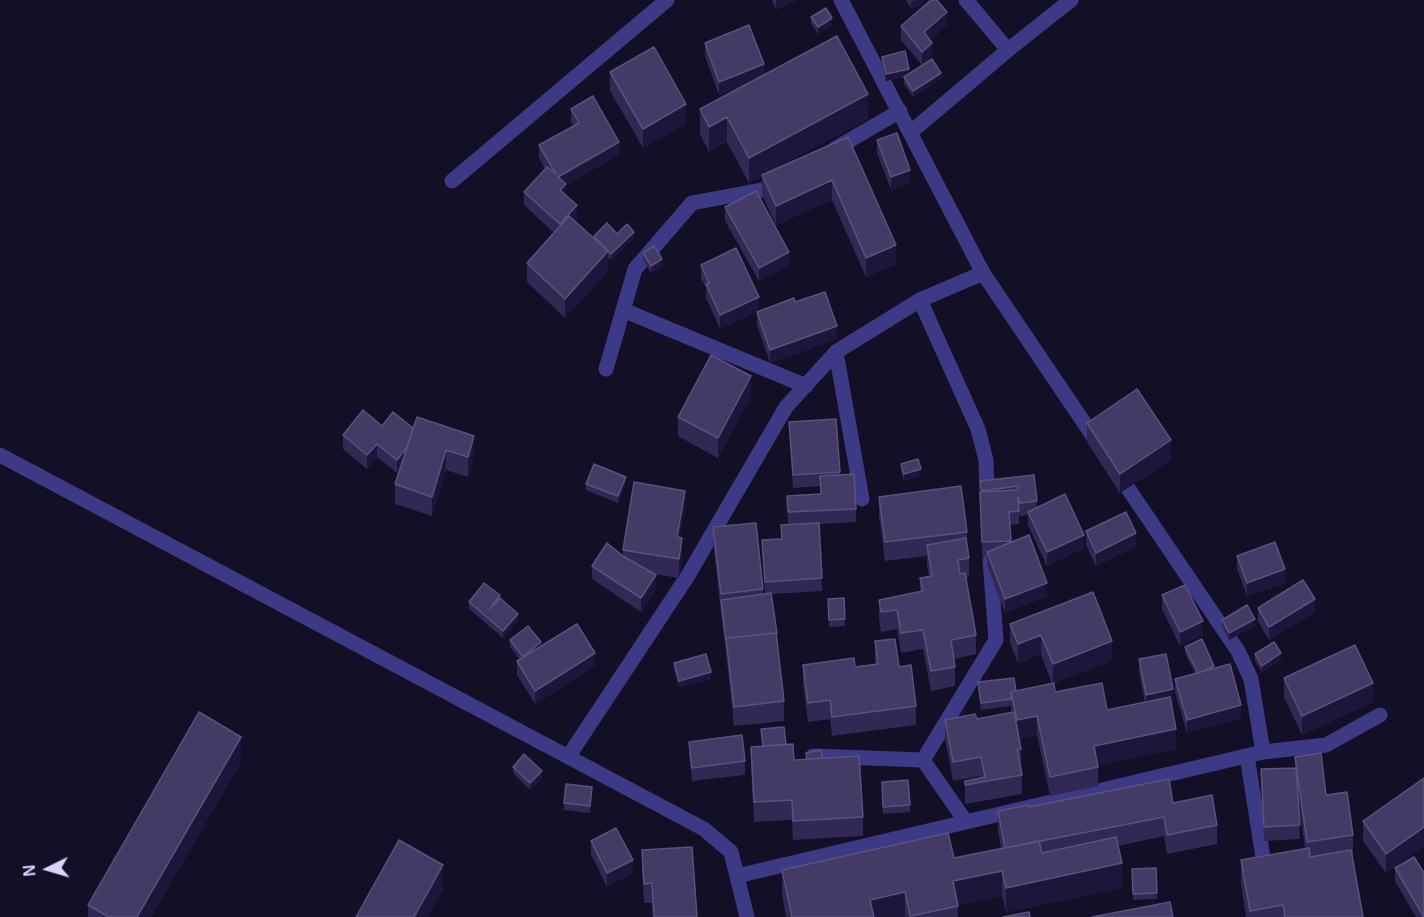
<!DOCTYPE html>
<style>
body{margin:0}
#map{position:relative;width:1424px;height:917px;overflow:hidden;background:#130f26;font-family:Arial,sans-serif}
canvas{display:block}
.north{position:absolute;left:18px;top:839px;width:60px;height:60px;-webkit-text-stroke:4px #130f26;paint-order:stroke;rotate:265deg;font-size:16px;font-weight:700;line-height:24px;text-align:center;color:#d9d4ff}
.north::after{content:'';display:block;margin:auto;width:21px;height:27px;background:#d9d4ff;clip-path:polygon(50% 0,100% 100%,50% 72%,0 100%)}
</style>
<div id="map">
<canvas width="1424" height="917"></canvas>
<div class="north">N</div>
</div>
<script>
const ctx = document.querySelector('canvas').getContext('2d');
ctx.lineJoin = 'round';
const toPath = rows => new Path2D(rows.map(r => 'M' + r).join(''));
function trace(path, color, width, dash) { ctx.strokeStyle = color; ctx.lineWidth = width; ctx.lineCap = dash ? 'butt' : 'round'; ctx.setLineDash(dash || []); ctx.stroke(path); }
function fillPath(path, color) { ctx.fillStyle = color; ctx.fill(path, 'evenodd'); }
trace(toPath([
 [841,0,983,273,1097,442],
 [966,0,1008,50],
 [911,132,1008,50,1071,0],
 [833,150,900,111],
 [452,181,667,0],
 [920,300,978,429,986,460,987,500],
 [623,310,806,386],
 [836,352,862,499],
 [606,369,635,269,692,203,767,189,779,182],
 [0,455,704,829,731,852,747,917],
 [1117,472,1238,651,1251,679,1263,752],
 [813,756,923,760],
 [1247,756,1270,902,1265,917],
 [568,757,687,577,786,407,836,352,920,300,983,273],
 [966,822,923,760,996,640,990,560],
 [737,876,1263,752,1326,745,1380,715]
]), '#3d3a85', 15);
fillPath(toPath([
 [772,0,797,0,776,10],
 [906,0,923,0,923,4,911,9],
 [811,17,832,24,818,34,811,24],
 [947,25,930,40,932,56,922,65,901,40,901,26],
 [705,43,764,75,868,119,764,174,848,137,896,264,866,277,832,200,776,225,762,195,762,176,749,183,727,142,709,152,700,134,700,109,747,84,719,95,705,56],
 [882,57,909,73,941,79,913,97,904,84,904,77,886,81,882,63],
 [610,72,686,124,643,148,610,91],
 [571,109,619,155,566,185,566,196,577,219,575,221,594,238,594,236,617,234,634,238,611,260,608,258,608,271,565,318,527,282,527,263,554,233,524,205,524,192,545,169,539,158,539,145,573,126,571,122],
 [877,140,910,183,891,190,877,153],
 [725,207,789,265,759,281,725,221],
 [643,253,662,266,651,273,643,260],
 [701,265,759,310,720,329,706,298,706,288,701,278],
 [795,302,837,339,770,363,757,325,757,312],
 [751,396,718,458,678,436,678,417],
 [836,419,840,475,856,509,856,522,819,524,822,591,772,594,777,633,784,701,784,721,734,726,726,653,721,613,713,541,713,527,763,589,763,594,765,594,762,540,781,539,781,525,788,525,787,496,820,494,820,486,793,488,789,422],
 [1087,423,1171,460,1120,493,1087,442],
 [382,426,413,428,474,456,468,477,446,470,432,516,395,504,395,484,400,469,397,473,377,457,367,469,343,449,343,435],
 [901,464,921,476,904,481,901,471],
 [1034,475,1037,507,1084,548,1047,566,1028,525,1028,515,1020,516,1019,513,1019,524,1010,525,1011,542,1047,596,1005,613,987,565,987,555,982,556,980,505,980,481],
 [626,483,618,503,586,490,586,484],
 [879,497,967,532,967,542,969,558,969,577,966,578,976,635,976,654,954,659,955,667,955,686,931,691,923,649,901,653,897,629,881,632,879,619,879,600,920,592,920,578,929,577,927,564,927,556,885,561,879,516],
 [685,510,680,537,682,557,679,578,654,574,656,589,641,612,592,579,592,566,623,556,623,550],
 [1086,531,1136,547,1096,566,1086,545],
 [1237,556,1285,583,1247,596,1237,569],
 [1162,595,1203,635,1180,646,1162,609],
 [844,598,845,626,829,627,828,599],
 [469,602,518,621,503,638,469,609],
 [1258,608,1315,612,1269,640,1258,621],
 [1222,620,1255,626,1229,640,1222,627],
 [1010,624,1112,661,1054,683,1055,692,1107,710,1145,703,1139,672,1139,659,1173,703,1171,703,1176,749,1098,765,1098,786,1050,796,1037,735,1019,739,1021,749,1022,794,965,804,965,781,981,778,981,776,953,781,945,739,945,720,977,719,1011,713,1011,706,981,710,978,689,978,682,1016,691,1052,684,1041,654,1018,663,1010,643],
 [510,640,541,646,595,666,535,704,517,675,517,661,520,660,510,647],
 [875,641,899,667,916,706,916,725,832,736,830,719,808,722,803,685,803,665,855,667,875,664],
 [1185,647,1214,668,1241,718,1187,733,1175,692,1175,679,1195,673,1185,654],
 [1255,654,1281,660,1262,672,1255,661],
 [674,663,711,679,679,687,674,669],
 [1284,678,1373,702,1302,735,1284,697],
 [761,729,786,745,794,760,806,759,806,753,822,758,863,817,863,836,793,840,792,820,754,822,751,766,751,747,762,746],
 [689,742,745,761,745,775,692,781,689,755],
 [1295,757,1326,795,1353,835,1353,855,1352,855,1363,917,1246,917,1241,884,1241,860,1305,849,1298,792,1300,839,1264,841,1261,769,1295,768],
 [241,762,151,917,88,917,88,905],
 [513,767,542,778,530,790,513,773],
 [1424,778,1424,846,1386,873,1363,841,1363,821],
 [882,782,910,805,910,812,883,814],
 [592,794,590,813,564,810,564,803],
 [1173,803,1217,825,1217,844,1167,854,1164,836,1118,846,1122,888,1006,912,1002,896,958,905,958,917,786,917,782,894,782,870,954,858,1001,848,998,830,998,811,1029,807],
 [591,841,633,873,607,887,591,854],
 [642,850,697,917,653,917,652,903,644,903,642,870],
 [1156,868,1157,899,1133,900,1132,869],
 [1395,868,1424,917,1416,917,1395,881]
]), '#312854');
fillPath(toPath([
 [776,0,797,0,776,10],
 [916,0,923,0,923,4,911,9,911,2],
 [947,12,947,25,924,46,924,32],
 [832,18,832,24,818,34,818,27],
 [932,43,932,56,922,65,922,52],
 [764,64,764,77,719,95,719,82],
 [909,69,909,76,886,81,886,74],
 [941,73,941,79,913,97,913,91],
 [868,94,868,119,749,183,749,158],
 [686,104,686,124,643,148,643,129],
 [727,117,727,142,709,152,709,127],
 [619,142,619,155,566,185,566,197,560,204,558,177],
 [910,170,910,183,891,190,891,177],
 [832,180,832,200,776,225,776,206],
 [577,205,577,219,560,238,560,224],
 [634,232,634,238,611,260,611,254],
 [896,245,896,264,866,277,866,258],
 [608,251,608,271,565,318,565,299],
 [789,252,789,265,759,281,759,268],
 [662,259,662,266,651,273,651,266],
 [759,297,759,310,720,329,720,315],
 [837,326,837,339,770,363,770,350],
 [751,376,751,396,718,458,718,438],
 [474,436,474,456,468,477,468,457],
 [1171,440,1171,460,1120,493,1120,474],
 [410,443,410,456,397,473,397,460],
 [377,444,377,457,367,469,367,455],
 [446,450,446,470,432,516,432,497],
 [921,469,921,476,904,481,904,474],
 [626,477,626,483,618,503,618,496],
 [685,491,685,510,677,556,677,537],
 [1136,533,1136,547,1096,566,1096,553],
 [1084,535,1084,548,1047,566,1047,552],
 [682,538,682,557,679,578,679,559],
 [1285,569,1285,583,1247,596,1247,583],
 [656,575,656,589,641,612,641,598],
 [1047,583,1047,596,1005,613,1005,599],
 [1315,599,1315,612,1269,640,1269,627],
 [518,614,518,621,503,638,503,631],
 [1255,619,1255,626,1229,640,1229,633],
 [1203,621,1203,635,1180,646,1180,632],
 [1041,635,1041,654,1018,663,1018,644],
 [1112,641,1112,661,1053,684,1053,664],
 [541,642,541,649,523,663,523,657],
 [595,653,595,666,535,704,535,691],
 [1281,653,1281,660,1262,672,1262,666],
 [711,672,711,679,679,687,679,681],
 [1373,683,1373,702,1302,735,1302,716],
 [1173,689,1173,703,1146,708,1146,695],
 [1241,705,1241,718,1187,733,1187,720],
 [1037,716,1037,735,1017,739,1017,720],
 [1176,729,1176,749,1094,766,1094,746],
 [241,737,241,762,151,917,137,917],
 [542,771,542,778,530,790,530,783],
 [1424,827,1424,846,1386,873,1386,854],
 [633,860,633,873,607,887,607,873],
 [1122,863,1122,888,1006,912,1006,888],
 [443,865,443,890,428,917,414,917],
 [1002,871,1002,896,953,906,953,881],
 [905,892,905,917,870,917,870,900]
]), '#1d163a');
const building = toPath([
 [931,0,937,0,947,12,924,32,932,43,922,52,901,26,931,0],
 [826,8,832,18,818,27,811,17,826,8],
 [749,25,764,64,719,82,705,43,749,25],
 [837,36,868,94,749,158,727,117,709,127,700,109,837,36],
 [654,47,686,104,643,129,610,72,654,47],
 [905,51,909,69,886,74,882,57,905,51],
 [932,59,941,73,913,91,904,77,932,59],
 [593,96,619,142,558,177,566,184,560,190,577,205,560,224,524,192,547,167,556,174,539,145,579,123,571,109,593,96],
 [897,133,910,170,891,177,877,140,897,133],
 [848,137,896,245,866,258,832,180,776,206,762,175,848,137],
 [756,191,789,252,759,268,725,207,756,191],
 [569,216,608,251,565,299,527,263,569,216],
 [607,223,617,234,627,224,634,232,611,254,594,236,607,223],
 [654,246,662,259,651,266,643,253,654,246],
 [736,248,759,297,720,315,706,284,709,283,701,265,736,248],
 [825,292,837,326,770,350,757,312,794,298,795,302,825,292],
 [711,355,751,376,718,438,678,417,711,355],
 [1137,389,1171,440,1120,474,1087,423,1137,389],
 [363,410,382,426,393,412,413,428,407,447,397,460,377,444,367,455,343,435,363,410],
 [417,417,474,436,468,457,446,450,432,497,395,484,417,417],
 [836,419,840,472,793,475,789,422,836,419],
 [918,459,921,469,904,474,901,464,918,459],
 [594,464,626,477,618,496,586,484,594,464],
 [854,474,856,509,788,512,787,496,821,494,820,476,854,474],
 [1034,475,1037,501,1020,503,1018,497,1019,511,1009,512,1011,541,982,542,980,492,1018,490,1018,486,982,491,980,481,1034,475],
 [634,482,685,491,677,537,682,538,679,559,623,550,634,482],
 [961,486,967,532,885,542,879,497,961,486],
 [1065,494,1084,535,1047,552,1028,512,1065,494],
 [1126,512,1136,533,1096,553,1086,531,1126,512],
 [756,523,763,589,721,594,713,527,756,523],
 [819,523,822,578,765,582,762,540,782,539,781,525,819,523],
 [1029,535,1047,583,1005,599,987,552,1029,535],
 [966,538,969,558,958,560,960,574,965,573,976,635,951,640,955,667,931,671,923,630,901,633,897,610,881,612,879,600,923,591,920,578,932,576,927,545,966,538],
 [1275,542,1285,569,1247,583,1237,556,1275,542],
 [607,543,623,556,656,575,641,598,592,566,607,543],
 [1303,580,1315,599,1269,627,1258,608,1303,580],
 [484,583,500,595,490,609,500,598,518,614,503,631,469,602,484,583],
 [1185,585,1203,621,1180,632,1162,595,1185,585],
 [1093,592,1112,641,1053,664,1041,635,1018,644,1010,624,1093,592],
 [771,593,777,633,726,638,726,640,721,600,771,593],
 [844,598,845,619,829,620,828,599,844,598],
 [1247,605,1255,619,1229,633,1222,620,1247,605],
 [577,624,595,653,535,691,517,661,577,624],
 [528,626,541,642,523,657,510,640,528,626],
 [776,633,784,701,734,707,726,638,776,633],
 [895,639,899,667,911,665,916,706,832,717,830,700,808,703,803,665,854,658,855,667,878,664,875,641,895,639],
 [1202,639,1214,666,1204,671,1198,673,1185,647,1202,639],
 [1274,642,1281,653,1262,666,1255,654,1274,642],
 [1355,645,1373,683,1302,716,1284,678,1355,645],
 [706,654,711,672,679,681,674,663,706,654],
 [1166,654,1173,689,1146,695,1139,659,1166,654],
 [1230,664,1241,705,1187,720,1175,679,1230,664],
 [1014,678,1016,691,1011,692,1011,699,981,703,978,682,1014,678],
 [1054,683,1055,692,1102,683,1107,710,1170,697,1176,729,1094,746,1098,767,1050,777,1037,716,1017,720,1011,692,1054,683],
 [199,712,241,737,137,917,109,917,88,905,199,712],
 [1014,712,1021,749,1017,749,1022,775,965,785,965,781,985,777,981,757,953,762,945,720,975,714,977,719,1014,712],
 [784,727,786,745,763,746,761,729,784,727],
 [742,735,745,761,692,768,689,742,742,735],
 [793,744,794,760,859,756,863,817,793,821,792,800,754,802,751,747,793,744],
 [821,750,822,758,807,759,806,753,821,750],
 [1321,753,1326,795,1347,792,1353,835,1307,842,1295,757,1321,753],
 [524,754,542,771,530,783,513,767,524,754],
 [1296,768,1300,825,1264,827,1261,769,1296,768],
 [1424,778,1424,827,1386,854,1363,821,1424,778],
 [1169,779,1173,803,1212,795,1217,825,1167,835,1164,817,1005,848,998,811,1028,805,1029,807,1169,779],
 [908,780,910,805,883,807,882,782,908,780],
 [566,784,592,787,590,806,564,803,566,784],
 [616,828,633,860,607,873,591,841,616,828],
 [948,833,954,858,1039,841,1042,853,1116,837,1122,863,1006,888,1002,871,953,881,958,906,910,916,905,892,870,900,874,917,792,917,782,870,948,833],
 [399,840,443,865,414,917,356,917,399,840],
 [692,847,697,917,654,917,652,883,644,884,642,850,692,847],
 [1309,848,1310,857,1351,850,1363,917,1285,917,1283,905,1250,911,1241,860,1309,848],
 [1414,857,1424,873,1424,917,1395,868,1414,857],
 [1156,868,1157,893,1133,894,1132,869,1156,868],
 [1170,902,1173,917,1092,917,1170,902],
 [1029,912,1030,917,1003,917,1029,912]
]);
fillPath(building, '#433a66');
trace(building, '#5a527e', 1.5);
</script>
